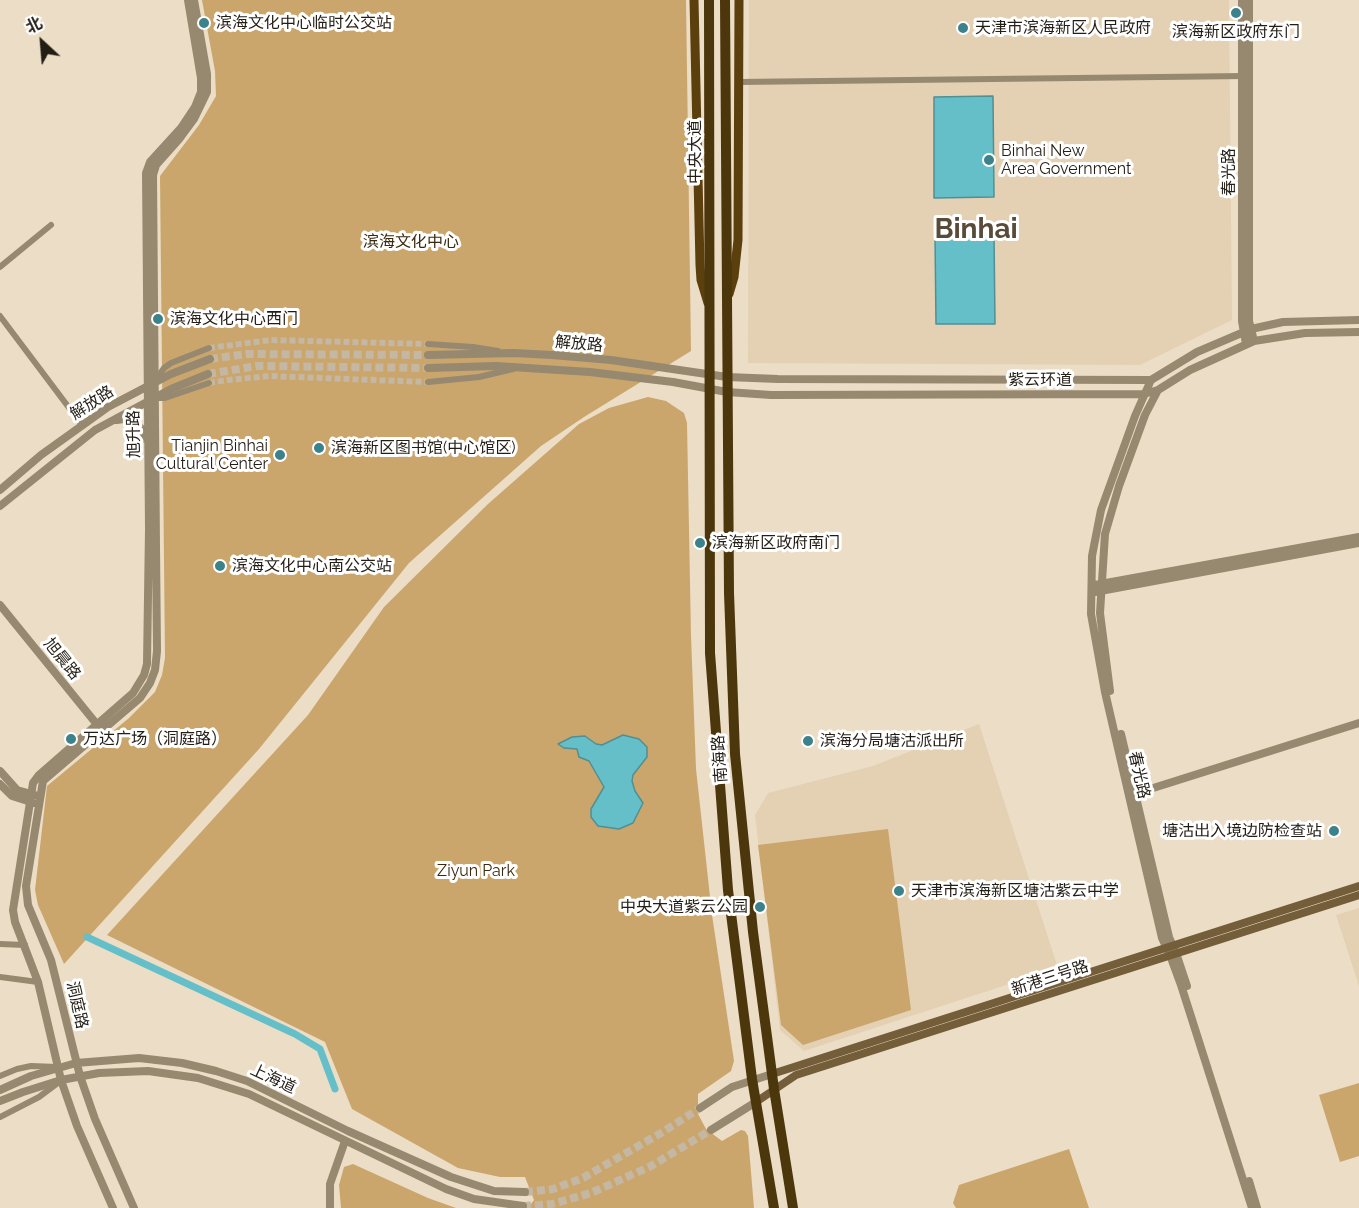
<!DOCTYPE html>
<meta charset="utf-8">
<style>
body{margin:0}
#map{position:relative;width:1359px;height:1208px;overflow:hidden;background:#ecddc6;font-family:Raleway,"Noto Sans SC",sans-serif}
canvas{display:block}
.north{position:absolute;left:12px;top:12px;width:60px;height:60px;-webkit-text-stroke:4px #fff;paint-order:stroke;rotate:334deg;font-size:16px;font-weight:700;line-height:24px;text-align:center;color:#231e15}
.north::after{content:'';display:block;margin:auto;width:21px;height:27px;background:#231e15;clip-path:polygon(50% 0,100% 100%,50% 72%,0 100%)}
</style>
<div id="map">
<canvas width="1359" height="1208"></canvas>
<div class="north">北</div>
</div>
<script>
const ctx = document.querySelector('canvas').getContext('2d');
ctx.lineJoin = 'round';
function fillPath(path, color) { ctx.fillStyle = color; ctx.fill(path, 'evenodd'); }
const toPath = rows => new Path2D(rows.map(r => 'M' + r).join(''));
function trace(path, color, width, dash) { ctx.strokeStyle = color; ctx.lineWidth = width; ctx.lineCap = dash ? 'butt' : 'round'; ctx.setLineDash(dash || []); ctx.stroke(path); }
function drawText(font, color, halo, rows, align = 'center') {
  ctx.font = font + ' Raleway,"Noto Sans SC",sans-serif'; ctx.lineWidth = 6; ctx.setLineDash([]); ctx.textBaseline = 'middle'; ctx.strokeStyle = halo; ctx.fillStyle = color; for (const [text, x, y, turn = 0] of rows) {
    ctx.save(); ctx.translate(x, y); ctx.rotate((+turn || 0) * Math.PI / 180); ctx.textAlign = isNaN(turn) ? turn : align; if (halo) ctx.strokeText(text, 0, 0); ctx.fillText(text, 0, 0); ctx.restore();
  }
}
fillPath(toPath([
 [749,0,1229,0,1232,320,1140,365,748,363],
 [979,724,1058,968,804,1051,780,1030,755,815,768,793,873,766],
 [1359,908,1359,986,1336,915]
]), '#e4d1b4');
fillPath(toPath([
 [202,0,686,0,691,351,584,417,541,446,409,563,259,749,64,964,38,905,35,890,47,786,129,718,155,692,162,675,165,658,160,176,199,125,216,96,215,71],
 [648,397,666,401,684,413,687,423,691,636,696,769,712,915,734,1061,731,1071,698,1094,698,1114,706,1129,722,1141,741,1130,745,1131,748,1136,754,1208,528,1208,534,1200,525,1177,500,1177,458,1168,352,1109,325,1042,107,935,308,715,384,607,488,504,579,424,609,408],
 [888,829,911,1010,803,1045,781,1025,758,845],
 [1359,1083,1359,1156,1340,1162,1319,1095],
 [1069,1149,1089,1208,956,1208,953,1203,959,1185],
 [353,1164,428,1198,456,1208,341,1208,339,1185,344,1167]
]), '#caa66c');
const water = toPath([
 [993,96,994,197,934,198,934,97,993,96],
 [994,235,995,324,936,324,935,236,994,235],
 [623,735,639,739,647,747,647,757,633,775,632,781,635,791,643,803,633,823,619,829,598,826,591,817,591,809,604,787,589,761,579,757,577,749,564,748,558,744,572,737,585,736,596,744,602,745,623,735]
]);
fillPath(water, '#65bfc9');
trace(water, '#518f93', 1.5);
trace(toPath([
 [87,937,295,1034,320,1049,335,1089]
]), '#65bfc9', 7);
trace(toPath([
 [209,348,271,340,428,344],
 [209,383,228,380,269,376,428,382]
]), '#c4b7a3', 6, [6, 3]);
trace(toPath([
 [210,359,246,354,428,355],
 [208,374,257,366,428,368],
 [525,1192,553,1189,583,1178,661,1133,700,1108],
 [523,1206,552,1204,591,1193,651,1166,711,1130]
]), '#c4b7a3', 8, [8, 4]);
trace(toPath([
 [739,82,1245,76],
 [0,267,51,225],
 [0,316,82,425],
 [428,344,473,347,498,351],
 [155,381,164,368,171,363,209,348],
 [428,382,479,377,513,369],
 [156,398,165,398,209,383],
 [0,944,25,945],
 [0,977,38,982],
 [0,1076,17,1069,31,1066,57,1067],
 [0,1117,39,1097,59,1082]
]), '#978870', 6);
trace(toPath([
 [1242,0,1242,321,1246,344],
 [1249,0,1249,321,1254,341],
 [428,355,514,353,552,355,611,360,727,377,778,379,1151,380,1197,352,1251,329,1283,322,1359,320],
 [428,368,496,366,590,372,673,382,727,392,771,395,1144,394,1158,390,1190,370,1254,341,1305,333,1359,332],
 [1151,380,1135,416,1101,510,1092,556,1091,614,1105,692,1162,938,1170,955,1181,985,1252,1208],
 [117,420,123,419,135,423,142,429,146,439],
 [0,490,41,455,108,407,171,374,210,359],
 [0,506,95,430,171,389,208,374],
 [1095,585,1359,537],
 [1095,592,1359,543],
 [0,605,99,727],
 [1110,691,1100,613,1105,534,1119,486,1145,415,1158,390],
 [1121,734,1169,937,1176,953,1187,986],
 [0,771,17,790,35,795],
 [0,784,12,796,34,803],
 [1131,795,1359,723],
 [0,1090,31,1076,76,1063,139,1058,182,1063,216,1071,247,1081,348,1131,451,1177,494,1191,525,1192],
 [0,1101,23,1092,61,1080,99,1073,148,1071,198,1078,249,1094,446,1189,474,1199,523,1206],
 [700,1108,732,1087,772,1074],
 [711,1130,756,1102],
 [1249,1181,1257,1208],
 [113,1208,77,1126,61,1080,38,982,15,922,13,910,33,783,39,775,133,693,144,675,147,664,149,529,146,173,150,162,181,128,195,107,201,92,201,78,188,0],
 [134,1208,95,1119,80,1076,51,960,28,905,26,886,43,781,140,698,150,683,155,670,157,651,156,547,153,175,156,165,180,138,194,119,207,92,207,74,194,0],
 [330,1208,330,1184,345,1141]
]), '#978870', 8);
trace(toPath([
 [772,1074,1359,886],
 [756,1102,796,1075,1359,895]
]), '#745e3a', 8);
trace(toPath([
 [694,0,700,265,701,280,708,303],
 [729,294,734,277,738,240,739,0]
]), '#5b400d', 9);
trace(toPath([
 [709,0,710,653,728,890,752,1079,774,1208],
 [725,0,729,593,735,754,753,932,774,1089,793,1208]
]), '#4c360c', 10);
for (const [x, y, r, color] of [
 [1236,13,6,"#3b828a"],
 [204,23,6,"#3b828a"],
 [963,28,6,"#3b828a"],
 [989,160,6,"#3b828a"],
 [158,319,6,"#3b828a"],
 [319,448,6,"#3b828a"],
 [280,455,6,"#3b828a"],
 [700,543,6,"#3b828a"],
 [220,566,6,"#3b828a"],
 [71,739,6,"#3b828a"],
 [808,741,6,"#3b828a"],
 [1334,831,6,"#3b828a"],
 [899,891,6,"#3b828a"],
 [760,907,6,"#3b828a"]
]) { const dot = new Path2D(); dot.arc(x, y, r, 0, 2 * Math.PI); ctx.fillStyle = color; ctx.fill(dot); trace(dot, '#fff', 2); }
drawText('16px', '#231e15', '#fff', [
 ["滨海文化中心临时公交站",216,23],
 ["天津市滨海新区人民政府",975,28],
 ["滨海新区政府东门",1236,32,"center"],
 ["Binhai New",1001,151],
 ["Area Government",1001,169],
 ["滨海文化中心西门",170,319],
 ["Tianjin Binhai",268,446,"right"],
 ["Cultural Center",268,464,"right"],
 ["滨海新区图书馆(中心馆区)",331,448],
 ["滨海新区政府南门",712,543],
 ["滨海文化中心南公交站",232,566],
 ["万达广场（洞庭路）",83,739],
 ["滨海分局塘沽派出所",820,741],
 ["塘沽出入境边防检查站",1322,831,"right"],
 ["天津市滨海新区塘沽紫云中学",911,891],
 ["中央大道紫云公园",748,907,"right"]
], 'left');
drawText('16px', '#231e15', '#fff', [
 ["中央大道",695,152,-90],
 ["春光路",1229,172,-90],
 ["解放路",579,344,5],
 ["紫云环道",1040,380],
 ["解放路",92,403,-33],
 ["旭升路",134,434,-91],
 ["旭晨路",62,659,51],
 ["南海路",720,759,-94],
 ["春光路",1139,775,77],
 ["新港三号路",1050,978,-18],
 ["洞庭路",77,1005,77],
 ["上海道",273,1079,25]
]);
drawText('16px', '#3a2a0f', '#fff', [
 ["滨海文化中心",411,242],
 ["Ziyun Park",476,871]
]);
drawText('bold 28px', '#584b38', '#fff', [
 ["Binhai",976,230]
]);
</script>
